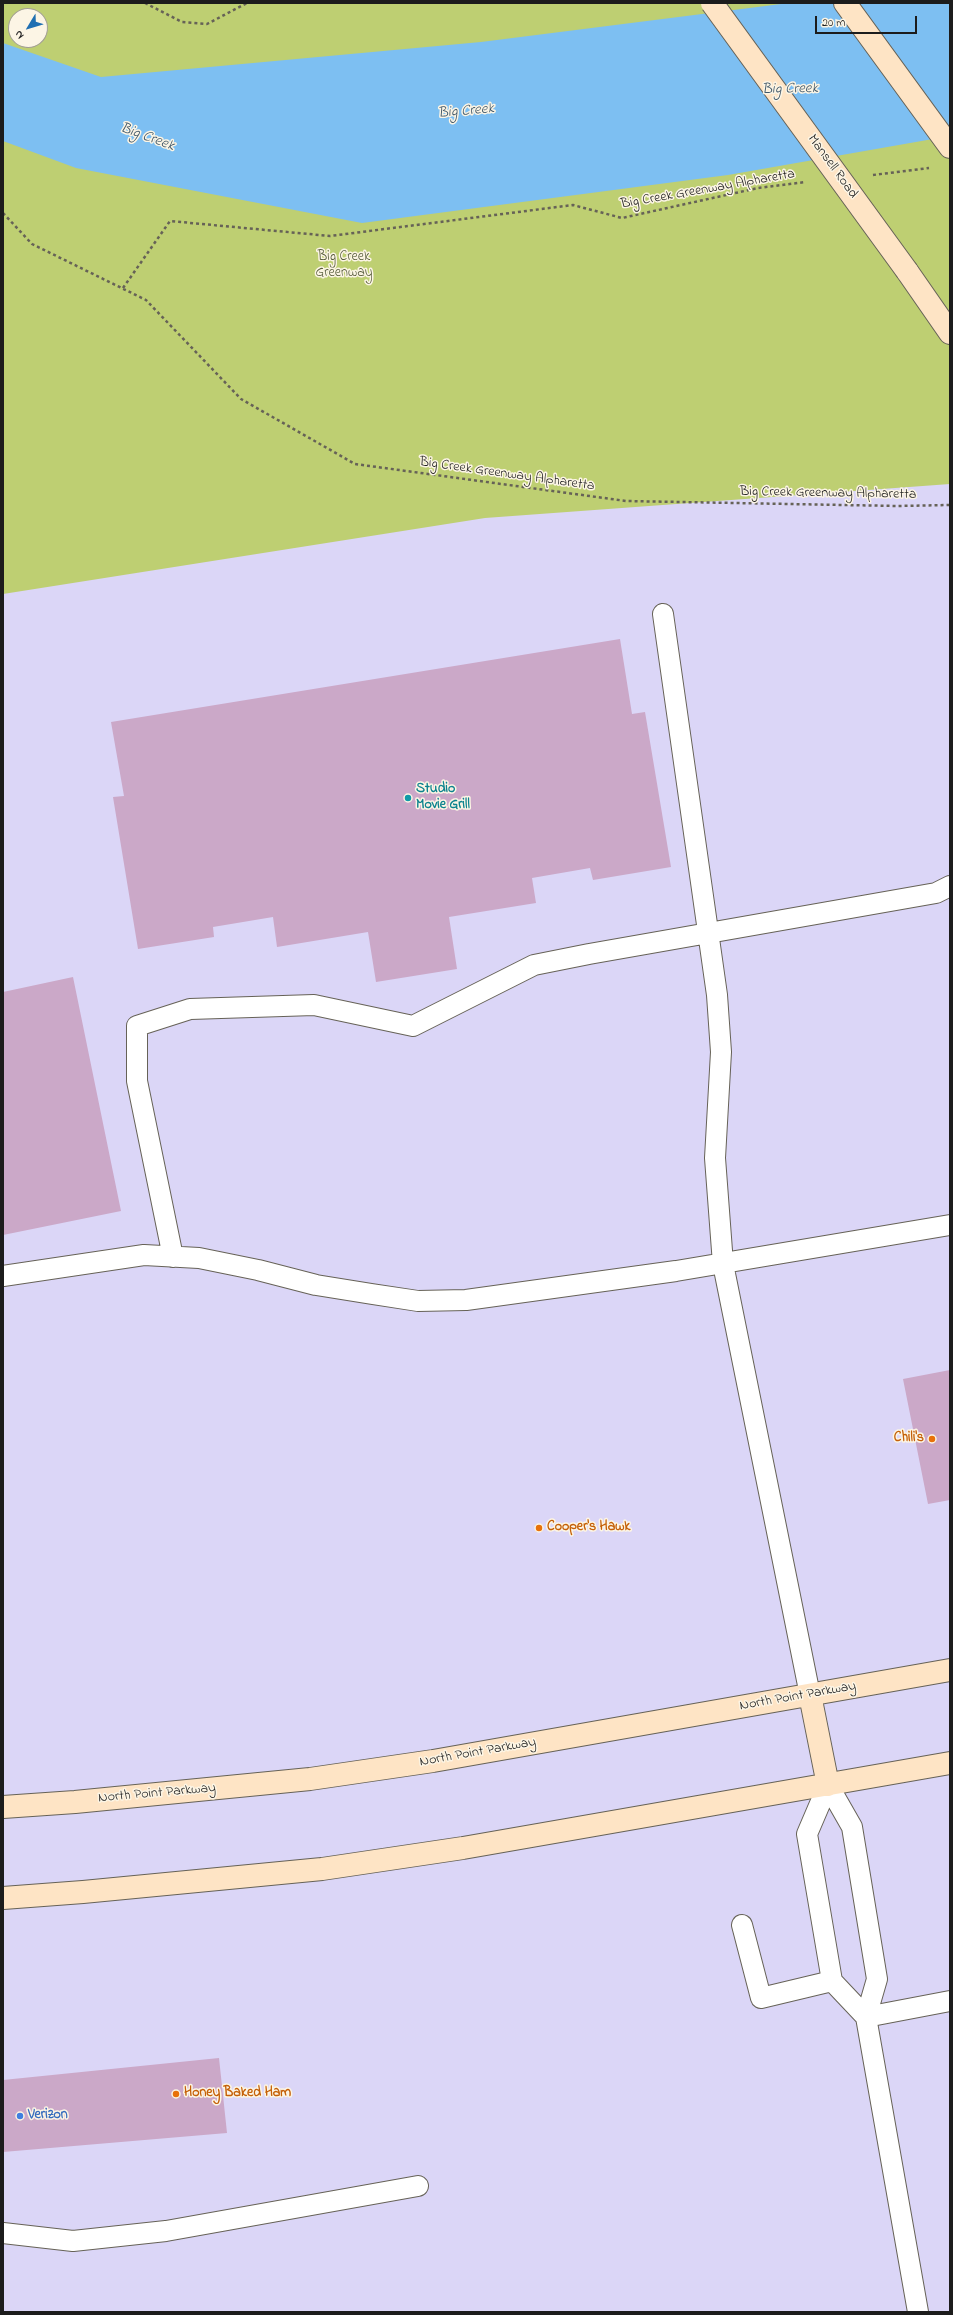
<!DOCTYPE html>
<style>
body{margin:0}
#map{position:relative;width:953px;height:2315px;overflow:hidden;background:#f0e4c5;font-family:"Indie Flower",sans-serif}
canvas{display:block}
.frame{position:absolute;inset:0;border:4px solid #1c1c1c;pointer-events:none}
.north{position:absolute;left:8px;top:8px;width:40px;height:40px;box-sizing:border-box;background:#fcf5e5;border:1px solid #a29e95;border-radius:50%;rotate:232deg;font-size:11px;font-weight:700;line-height:16px;text-align:center;color:#1c1c1c}
.north::after{content:'';display:block;margin:auto;width:14px;height:18px;background:#1f6fb2;clip-path:polygon(50% 0,100% 100%,50% 72%,0 100%)}
.scale{position:absolute;left:815px;top:16px;width:102px;height:18px;box-sizing:border-box;border:2px solid #1c1c1c;border-top:0;padding-left:5px;font-size:12px;line-height:14px;white-space:nowrap;color:#1c1c1c;-webkit-text-stroke:3px #fcf5e5;paint-order:stroke}
</style>
<div id="map">
<canvas width="953" height="2315"></canvas>
<div class="frame"></div>
<div class="north">N</div>
<div class="scale">20 m</div>
</div>
<script>
const ctx = document.querySelector('canvas').getContext('2d');
ctx.lineJoin = 'round';
function fillPath(path, color) { ctx.fillStyle = color; ctx.fill(path, 'evenodd'); }
const toPath = rows => new Path2D(rows.map(r => 'M' + r).join(''));
function trace(path, color, width, dash) { ctx.strokeStyle = color; ctx.lineWidth = width; ctx.lineCap = dash ? 'butt' : 'round'; ctx.setLineDash(dash || []); ctx.stroke(path); }
function drawText(font, color, halo, rows, align = 'center') {
  ctx.font = font + ' "Indie Flower",sans-serif'; ctx.lineWidth = 3; ctx.setLineDash([]); ctx.textBaseline = 'middle'; ctx.strokeStyle = halo; ctx.fillStyle = color; for (const [text, x, y, turn = 0] of rows) {
    ctx.save(); ctx.translate(x, y); ctx.rotate((+turn || 0) * Math.PI / 180); ctx.textAlign = isNaN(turn) ? turn : align; if (halo) ctx.strokeText(text, 0, 0); ctx.fillText(text, 0, 0); ctx.restore();
  }
}
fillPath(toPath([
 [950,318,950,2312,3,2312,3,360]
]), '#dbd6f7');
fillPath(toPath([
 [3,3,950,3,950,484,485,518,3,594],
 [16,16,40,16,40,40,16,40]
]), '#becf72');
fillPath(toPath([
 [789,3,950,3,950,136,728,175,362,223,76,168,3,141,3,43,101,77,481,42]
]), '#7dbff2');
fillPath(toPath([
 [620,639,632,714,645,712,671,867,593,880,590,868,532,878,536,903,449,917,457,969,376,982,368,932,277,947,273,917,213,927,214,937,138,949,113,797,124,796,111,722],
 [73,977,121,1211,3,1235,3,992],
 [950,1370,950,1500,928,1504,903,1379],
 [219,2058,227,2133,3,2152,3,2080]
]), '#cba8c8');
const lane = toPath([
 [663,614,717,995,721,1052,715,1158,723,1264,810,1695],
 [173,1257,137,1081,137,1026,190,1009,314,1005,413,1026,534,965,589,954,936,893,950,886],
 [3,1276,144,1255,199,1258,258,1270,316,1285,372,1294,418,1301,466,1300,676,1271,950,1225],
 [828,1785,852,1827,877,1979,866,2017,918,2312],
 [828,1785,807,1834,832,1981,866,2017],
 [742,1925,761,1998,832,1981],
 [866,2017,950,2001],
 [3,2233,73,2241,166,2231,418,2186]
]);
const secondary = toPath([
 [845,3,950,147],
 [907,271,950,333],
 [810,1695,828,1785],
 [3,1807,75,1802,310,1779,433,1761,950,1670],
 [3,1898,83,1892,322,1869,463,1848,950,1763]
]);
trace(lane, '#666257', 22);
trace(secondary, '#666257', 24);
trace(toPath([
 [145,3,182,22,207,24,247,3],
 [873,175,929,168],
 [3,213,32,244,146,300,241,399,355,464,626,501,898,506,950,505],
 [123,288,170,221,330,236,573,205,622,218,758,188,806,182]
]), '#666257', 2.5, [3, 3]);
trace(lane, '#fff', 20);
trace(secondary, '#fee4c5', 22);
const secondaryBridge = toPath([
 [712,3,907,271]
]);
trace(secondaryBridge, '#666257', 24, []);
trace(secondaryBridge, '#fee4c5', 22);
for (const [x, y, r, color] of [
 [408,798,4,"#0f9aa8"],
 [932,1439,4,"#e8710a"],
 [539,1528,4,"#e8710a"],
 [176,2094,4,"#e8710a"],
 [20,2116,4,"#3f7fe0"]
]) { const dot = new Path2D(); dot.arc(x, y, r, 0, 2 * Math.PI); ctx.fillStyle = color; ctx.fill(dot); trace(dot, '#fcf5e5', 1.5); }
drawText('14px', '#1c1c1c', '#fcf5e5', [
 ["Mansell Road",832,167,54],
 ["Big Creek Greenway Alpharetta",708,190,-10],
 ["Big Creek Greenway Alpharetta",507,475,8],
 ["Big Creek Greenway Alpharetta",828,494,1],
 ["North Point Parkway",798,1697,-10],
 ["North Point Parkway",478,1753,-10],
 ["North Point Parkway",157,1794,-5]
]);
drawText('14px', '#555b3a', '#fcf5e5', [
 ["Big Creek",344,258],
 ["Greenway",344,274]
]);
drawText('bold 14px', '#0d838f', '#fcf5e5', [
 ["Studio",416,790],
 ["Movie Grill",416,806]
], 'left');
drawText('bold 14px', '#c56008', '#fcf5e5', [
 ["Chili's",924,1439,"right"],
 ["Cooper's Hawk",547,1528],
 ["Honey Baked Ham",184,2094]
], 'left');
drawText('bold 14px', '#366cbe', '#fcf5e5', [
 ["Verizon",28,2116]
], 'left');
drawText('italic 15px', '#3e5567', '#fcf5e5', [
 ["Big Creek",790,90,-1],
 ["Big Creek",466,112,-5],
 ["Big Creek",147,138,20]
]);
</script>
